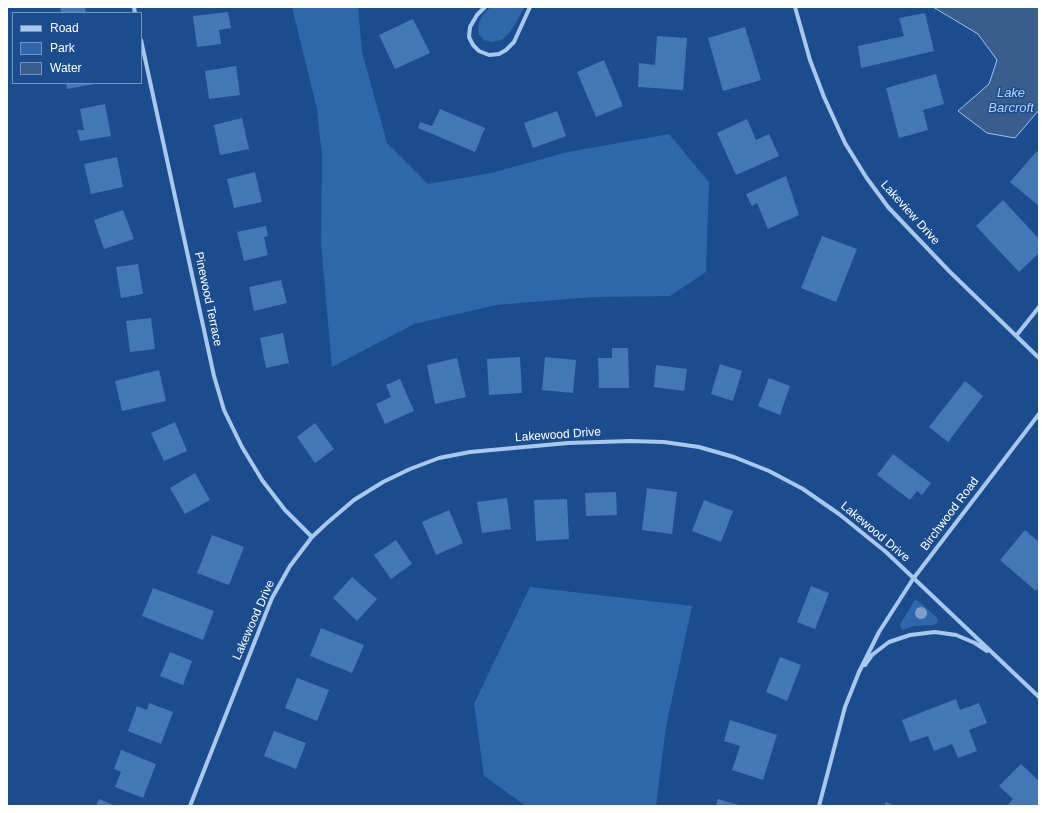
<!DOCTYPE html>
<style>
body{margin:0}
#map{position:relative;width:1046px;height:813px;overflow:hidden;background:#1b4d8e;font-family:Arial,sans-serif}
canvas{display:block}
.frame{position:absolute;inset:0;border:8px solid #fff;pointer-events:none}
.legend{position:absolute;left:12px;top:12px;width:130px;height:72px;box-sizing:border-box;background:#1b4d8e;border:1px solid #7694bb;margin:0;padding:5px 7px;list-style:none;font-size:12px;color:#fff}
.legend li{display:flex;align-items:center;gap:8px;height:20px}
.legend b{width:20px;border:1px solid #7694bb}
</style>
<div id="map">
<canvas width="1046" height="813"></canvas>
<div class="frame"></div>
<ul class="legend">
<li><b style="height:5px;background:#a8c8ee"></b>Road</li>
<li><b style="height:11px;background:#2e67ac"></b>Park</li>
<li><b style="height:11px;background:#395e8d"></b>Water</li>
</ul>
</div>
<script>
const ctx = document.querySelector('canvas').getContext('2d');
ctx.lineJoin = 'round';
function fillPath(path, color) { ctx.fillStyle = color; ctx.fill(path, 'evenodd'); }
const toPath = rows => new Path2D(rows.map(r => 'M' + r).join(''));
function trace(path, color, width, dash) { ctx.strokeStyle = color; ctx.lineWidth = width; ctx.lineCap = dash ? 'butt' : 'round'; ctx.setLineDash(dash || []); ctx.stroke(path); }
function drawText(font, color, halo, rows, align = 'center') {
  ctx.font = font + ' Arial,sans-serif'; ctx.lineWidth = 3; ctx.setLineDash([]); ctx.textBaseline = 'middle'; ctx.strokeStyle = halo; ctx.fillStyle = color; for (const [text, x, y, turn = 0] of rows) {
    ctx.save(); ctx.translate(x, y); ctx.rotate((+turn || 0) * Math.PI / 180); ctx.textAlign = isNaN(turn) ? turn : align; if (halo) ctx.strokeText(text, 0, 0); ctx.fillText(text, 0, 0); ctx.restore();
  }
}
fillPath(toPath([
 [292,7,358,7,362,52,387,143,428,184,491,173,568,152,669,134,709,182,706,272,670,296,593,297,496,305,414,324,332,367,321,244,322,156,317,109],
 [492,7,524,7,516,23,509,33,503,39,493,42,484,40,480,36,478,30,479,22,483,15,488,9],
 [530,587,692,606,666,727,656,806,526,806,484,776,474,704],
 [915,600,920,602,937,618,938,621,937,623,934,625,913,626,903,630,900,627,901,623,914,601]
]), '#2e67ac');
const water = toPath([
 [933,7,1039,7,1039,110,1015,138,987,133,958,111,989,84,997,60,978,34,933,7]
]);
fillPath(water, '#395e8d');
trace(water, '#9bc3f0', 1);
fillPath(toPath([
 [60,7,85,7,86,13,61,13],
 [228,12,231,28,219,30,221,44,197,47,193,16],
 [925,13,934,51,861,68,858,46,904,36,899,18],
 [413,19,430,53,395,69,379,35],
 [745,27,761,80,723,91,708,38],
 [657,36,687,38,683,90,638,87,639,63,655,65],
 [604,60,623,106,596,117,577,72],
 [236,66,240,95,209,99,205,71],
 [936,74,944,104,923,110,928,130,899,138,886,88],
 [66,83,95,83,95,84,67,89],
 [105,104,111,136,80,141,77,130,84,130,80,109],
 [440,109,485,128,475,152,418,128,420,122,432,126],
 [557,111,566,136,533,148,524,123],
 [242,118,249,149,220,155,214,125],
 [747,119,756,140,769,134,779,156,736,175,717,133],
 [1037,151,1039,153,1039,206,1010,182],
 [117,157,123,187,91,194,84,164],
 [255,172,262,202,234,208,227,179],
 [786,176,799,215,768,229,757,203,752,206,746,194],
 [1003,200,1039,239,1039,253,1019,272,976,226],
 [123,210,134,239,104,249,94,220],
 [266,226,268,236,264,237,268,255,244,261,237,232],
 [822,236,857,249,836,302,801,288],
 [138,264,143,294,121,298,116,267],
 [281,280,287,303,254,311,249,287],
 [151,318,155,349,130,352,126,321],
 [283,333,289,363,266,368,260,338],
 [612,348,628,348,629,388,599,388,598,358,612,358],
 [520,357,522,393,489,395,487,359],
 [545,357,576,360,573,393,542,390],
 [457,358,466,397,435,404,427,365],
 [720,364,742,371,733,401,711,394],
 [656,365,687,369,684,391,654,387],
 [159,370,166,401,122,411,115,381],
 [769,378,790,386,780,415,758,406],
 [400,379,414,411,385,424,376,404,391,397,386,385],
 [965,381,983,396,948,442,929,427],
 [175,422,187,451,164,461,151,433],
 [315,423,334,449,315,463,297,437],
 [893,454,931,483,922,495,917,491,910,500,877,475],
 [195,473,210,500,185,514,170,488],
 [647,488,677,492,672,534,642,530],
 [616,492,617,515,586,516,585,493],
 [507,498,511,529,482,533,477,502],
 [567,499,569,539,536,541,534,500],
 [704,500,733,511,721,542,692,531],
 [449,510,463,543,436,555,422,522],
 [1025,530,1039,542,1039,553,1038,554,1039,554,1039,587,1036,591,1000,560],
 [212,535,244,547,229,585,197,573],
 [396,540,412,564,391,579,374,555],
 [352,577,377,599,357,621,333,598],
 [811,586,829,593,815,629,797,622],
 [153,588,214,611,203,640,142,616],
 [321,628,364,645,352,673,310,656],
 [170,652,192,661,183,685,160,676],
 [780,657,801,665,787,701,766,692],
 [297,678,329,690,317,721,285,708],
 [956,699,960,710,979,703,987,723,969,730,977,751,958,758,952,744,934,751,928,736,910,742,902,720],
 [149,703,173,712,161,744,128,731,137,706,147,710],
 [730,720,777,735,763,780,732,770,740,746,724,741],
 [274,731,306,743,296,769,264,756],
 [121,750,156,764,143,798,115,787,121,772,114,769],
 [1021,764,1039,781,1039,806,1009,806,1008,805,1013,799,999,786],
 [99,799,116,806,96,806],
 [718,799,742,806,716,806],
 [886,802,896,806,884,806]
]), '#4477b6');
trace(toPath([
 [134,7,135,13],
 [485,7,477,15,470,27,469,37,473,45,479,51,489,55,499,54,506,50,514,42,530,7],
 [795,7,810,60,824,97,845,143,866,177,888,207,949,271,1039,358],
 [141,40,214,376,224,410,242,447,262,480,285,510,312,537],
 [1016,336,1039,307],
 [865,665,872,655,889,642,910,635,935,632,956,635,975,643,987,651],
 [190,806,264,618,272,598,290,566,312,537,327,523,354,500,383,482,410,469,439,458,470,452,568,443,630,441,664,442,699,447,734,457,769,471,803,489,839,514,886,552,1039,697],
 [819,806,845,707,859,672,879,632,913,579,1039,414]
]), '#a8c8ee', 4);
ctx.fillStyle = '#7d9fc9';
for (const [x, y] of [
 [921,613]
]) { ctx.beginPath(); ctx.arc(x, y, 6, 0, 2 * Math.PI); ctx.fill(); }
drawText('12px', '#fff', '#1b4d8e', [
 ["Lakeview Drive",910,213,48],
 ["Pinewood Terrace",208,299,78],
 ["Lakewood Drive",558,435,-4],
 ["Birchwood Road",950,514,-53],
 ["Lakewood Drive",875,532,40],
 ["Lakewood Drive",254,620,-66]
]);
drawText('italic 13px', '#b4d2f5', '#1b4d8e', [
 ["Lake",1011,93],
 ["Barcroft",1011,108]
]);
</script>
